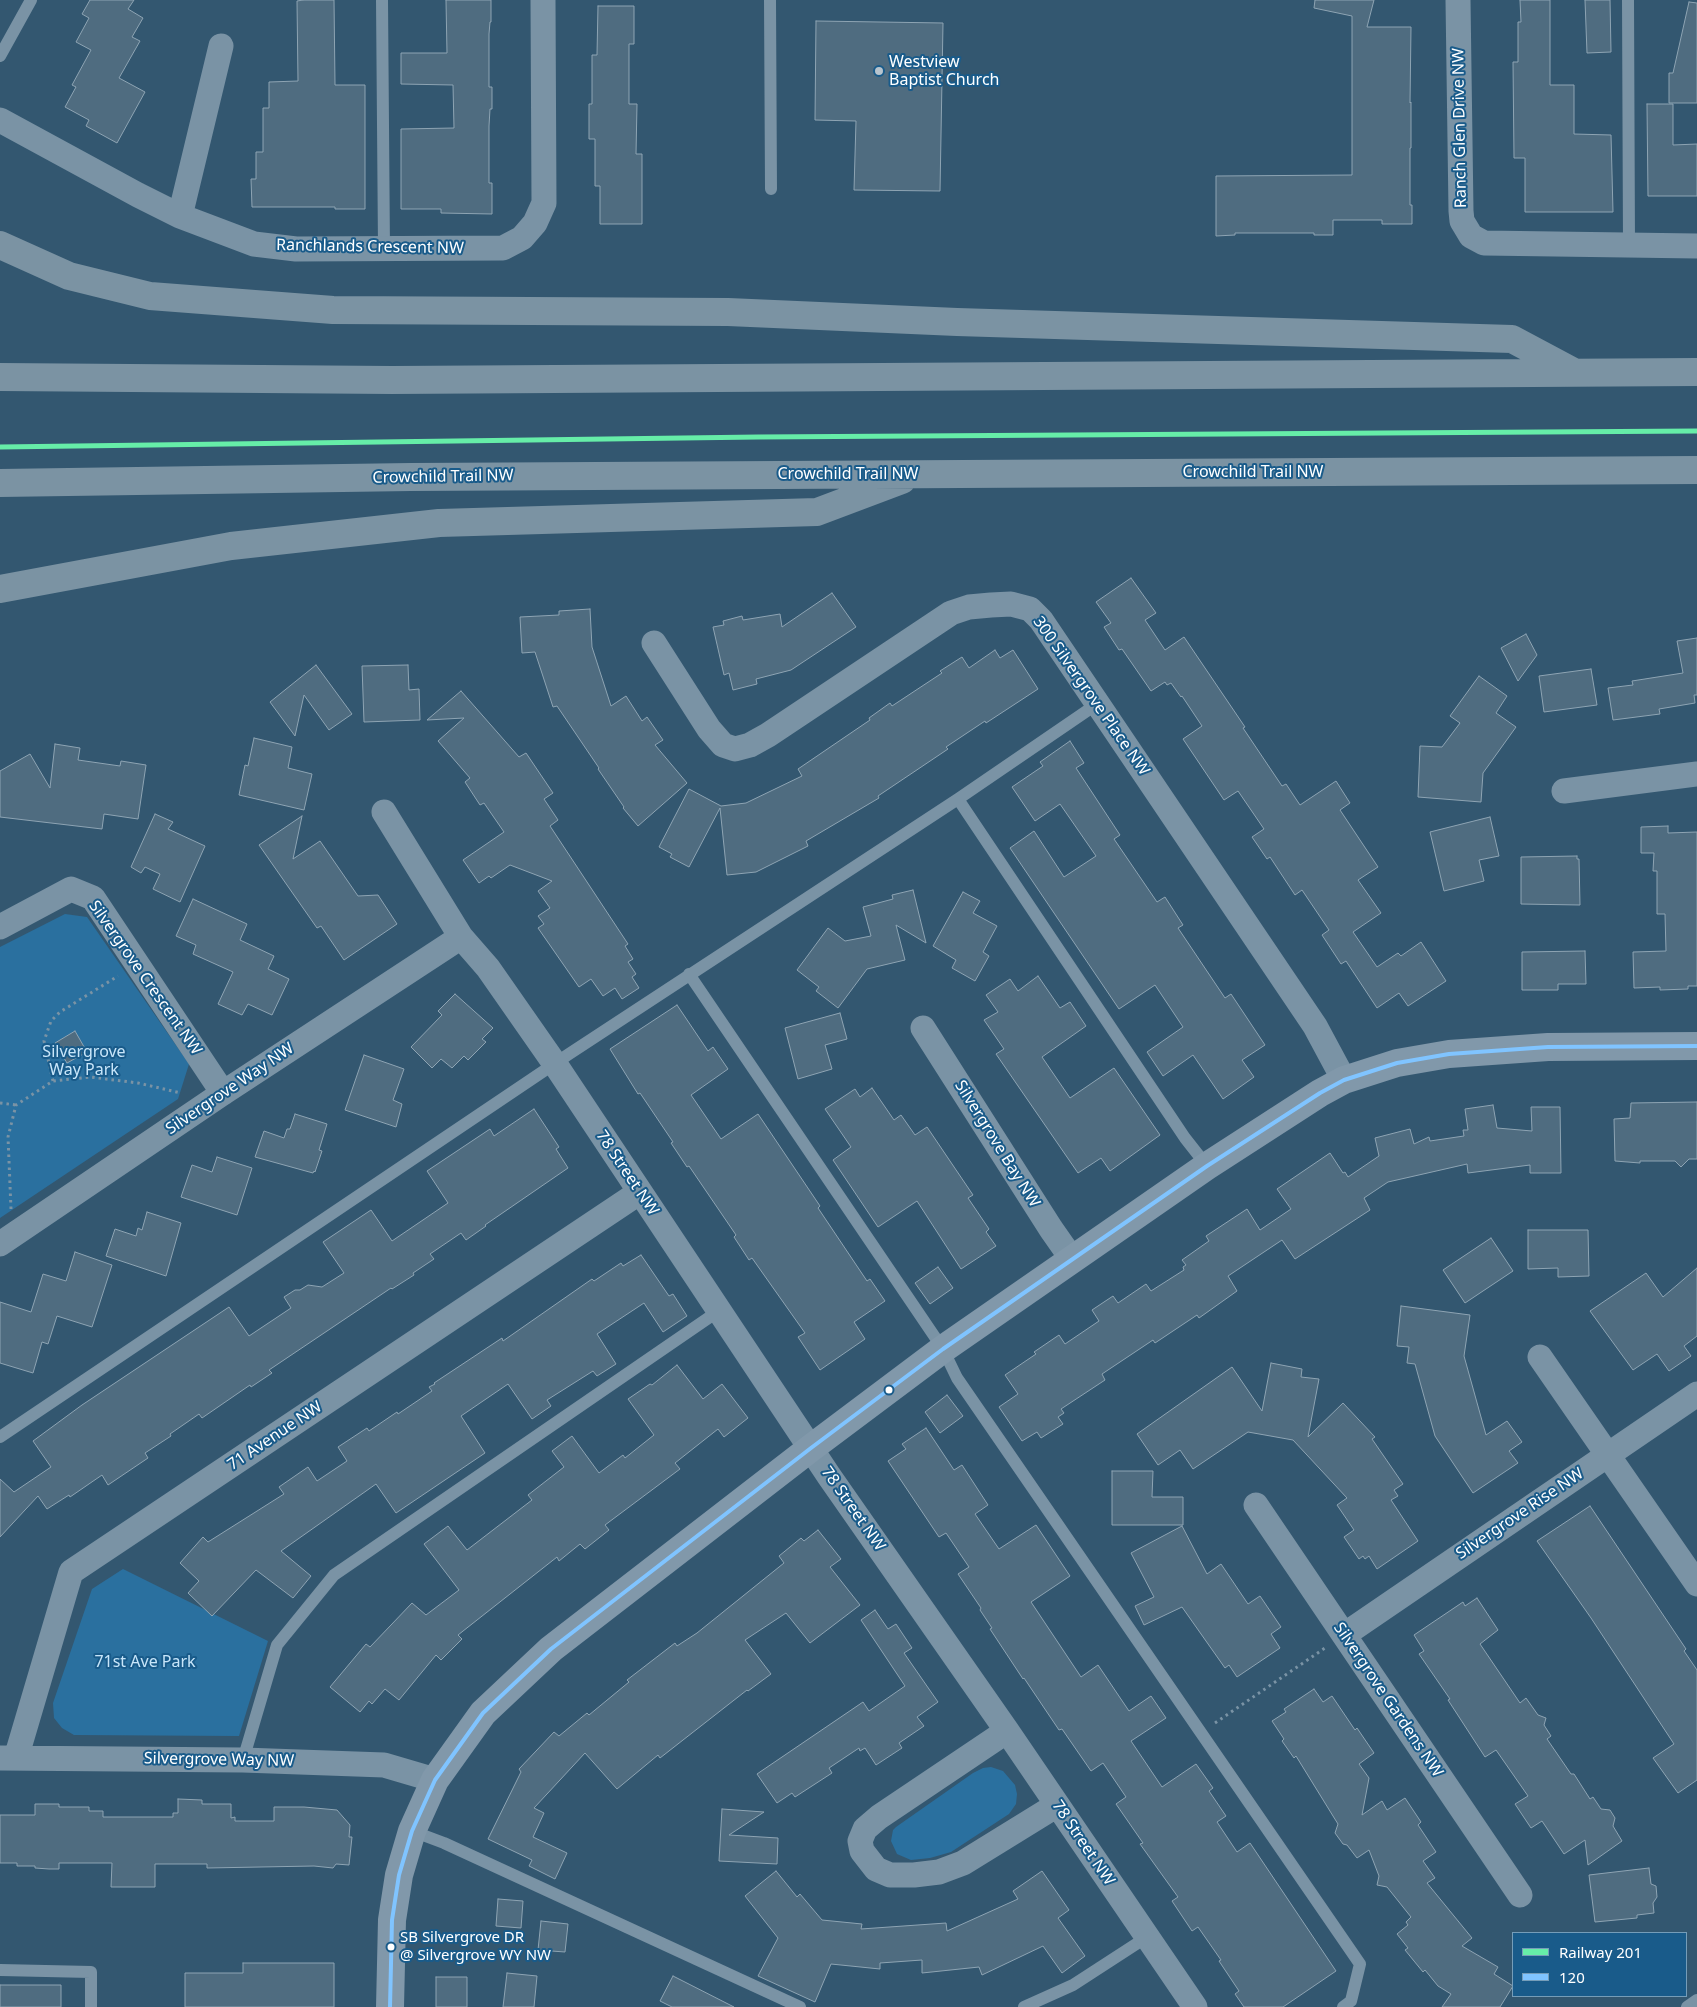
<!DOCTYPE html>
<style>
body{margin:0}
#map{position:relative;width:1697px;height:2007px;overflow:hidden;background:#335770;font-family:"Noto Sans",sans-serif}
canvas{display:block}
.legend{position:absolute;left:1512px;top:1932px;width:175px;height:65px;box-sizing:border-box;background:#195b8a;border:1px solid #759db9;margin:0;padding:6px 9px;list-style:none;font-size:15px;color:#fff}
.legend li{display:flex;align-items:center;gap:10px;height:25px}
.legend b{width:25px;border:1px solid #759db9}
</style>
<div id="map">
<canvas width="1697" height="2007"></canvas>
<ul class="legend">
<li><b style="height:6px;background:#66eda8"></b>Railway 201</li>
<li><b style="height:6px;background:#80c4ff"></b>120</li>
</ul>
</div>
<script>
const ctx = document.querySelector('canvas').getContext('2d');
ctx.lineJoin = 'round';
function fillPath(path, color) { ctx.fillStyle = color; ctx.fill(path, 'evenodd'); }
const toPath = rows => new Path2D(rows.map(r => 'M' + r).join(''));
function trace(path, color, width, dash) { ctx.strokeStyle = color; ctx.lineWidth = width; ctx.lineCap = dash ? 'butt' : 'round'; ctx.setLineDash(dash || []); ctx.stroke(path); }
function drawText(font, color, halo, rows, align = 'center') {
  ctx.font = font + ' "Noto Sans",sans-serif'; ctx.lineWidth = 4; ctx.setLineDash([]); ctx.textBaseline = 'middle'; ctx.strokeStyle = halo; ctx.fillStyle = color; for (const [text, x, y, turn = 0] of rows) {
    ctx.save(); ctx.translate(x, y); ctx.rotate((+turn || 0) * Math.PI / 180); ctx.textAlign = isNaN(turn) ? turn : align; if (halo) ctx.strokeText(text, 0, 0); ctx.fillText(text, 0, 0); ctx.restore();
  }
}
fillPath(toPath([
 [65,914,87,917,189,1064,178,1099,0,1218,0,947],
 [123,1569,268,1641,239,1736,74,1735,62,1728,54,1718,53,1703,92,1589],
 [991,1767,1003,1771,1015,1785,1017,1794,1016,1804,1009,1814,951,1852,930,1858,911,1860,897,1854,891,1841,893,1830,896,1827,973,1773,983,1768]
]), '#2a709f');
const building = toPath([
 [90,0,134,0,128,9,143,18,132,37,140,41,119,78,145,92,117,143,86,126,89,120,65,107,76,87,72,85,91,50,76,42,89,18,82,14,90,0],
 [303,0,334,0,335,85,365,85,365,209,335,209,335,207,252,207,251,179,256,179,256,152,263,152,263,108,269,108,269,82,298,81,297,1,303,0],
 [446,0,491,0,491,22,490,22,489,34,489,87,492,87,492,109,490,109,489,126,489,183,492,183,492,214,441,213,441,209,401,209,401,129,454,128,453,85,401,84,401,53,447,53,446,0],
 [1315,0,1374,0,1367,27,1411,27,1410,103,1411,102,1411,148,1410,148,1410,205,1412,205,1412,224,1382,224,1382,220,1333,220,1333,235,1314,235,1314,233,1235,233,1235,235,1216,236,1216,176,1352,175,1352,16,1314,8,1315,0],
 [1520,0,1550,0,1550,85,1574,85,1574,134,1611,135,1613,212,1525,212,1525,158,1514,158,1513,62,1518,62,1518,22,1521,22,1520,0],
 [1585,0,1610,0,1611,52,1587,53,1585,0],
 [1689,2,1697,3,1697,103,1669,103,1669,73,1673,73,1689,2],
 [598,6,634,6,634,44,629,44,629,104,637,104,636,154,642,154,642,224,600,224,600,186,595,186,595,139,589,139,589,104,592,104,592,55,597,55,598,6],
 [816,21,943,23,940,191,854,190,856,121,815,120,816,21],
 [1647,104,1673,104,1673,145,1697,144,1697,196,1648,196,1647,104],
 [1131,578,1156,613,1145,620,1165,650,1184,637,1245,727,1243,728,1282,786,1286,784,1300,805,1336,781,1350,803,1340,810,1378,867,1358,880,1381,913,1353,932,1377,967,1398,953,1401,956,1421,942,1446,981,1408,1006,1399,993,1377,1008,1346,961,1341,964,1322,935,1329,930,1302,890,1295,895,1270,857,1267,859,1252,837,1264,829,1238,791,1224,800,1183,739,1202,726,1182,696,1181,697,1171,683,1167,685,1165,682,1151,691,1122,649,1119,650,1104,627,1111,623,1096,602,1131,578],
 [832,593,856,627,791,670,756,679,757,684,733,690,729,673,724,675,713,627,724,625,723,621,742,616,743,620,780,614,782,627,832,593],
 [590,609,592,647,611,706,626,696,642,721,647,717,663,740,655,745,687,783,638,826,623,808,624,807,598,769,599,768,557,706,553,707,535,652,522,653,520,617,559,615,559,611,590,609],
 [1526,634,1537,655,1518,681,1501,648,1526,634],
 [1697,638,1697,695,1694,695,1695,703,1659,709,1660,714,1613,720,1608,688,1633,685,1632,681,1683,673,1677,641,1697,638],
 [995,650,1000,658,1013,650,1038,689,986,723,985,721,946,747,948,749,878,796,879,798,806,841,808,846,756,872,727,875,720,808,689,867,670,857,672,854,659,847,689,789,721,806,746,803,802,776,798,769,870,720,869,718,890,703,892,706,942,673,940,671,962,657,969,668,995,650],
 [316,665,352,714,329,730,304,695,295,736,270,702,316,665],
 [408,665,409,690,419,689,420,720,364,722,362,666,408,665],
 [1591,669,1597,705,1544,712,1539,676,1591,669],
 [1479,676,1507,696,1496,713,1516,727,1483,773,1481,802,1418,797,1420,746,1442,747,1460,723,1450,716,1479,676],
 [461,691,519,757,526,753,553,793,544,799,558,820,550,826,628,944,625,946,633,959,628,962,636,974,632,977,639,988,622,999,615,988,603,996,591,979,579,987,538,928,544,924,538,916,550,908,538,891,552,881,510,865,491,878,489,876,479,883,463,860,504,832,484,803,480,805,465,782,470,778,438,741,464,718,427,720,461,691],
 [254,738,292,747,288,768,312,774,304,810,239,795,245,765,248,766,254,738],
 [1070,741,1084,763,1076,768,1120,835,1114,839,1157,902,1165,897,1183,925,1178,928,1225,998,1231,994,1265,1045,1242,1060,1254,1077,1223,1099,1193,1055,1163,1076,1147,1052,1183,1027,1155,985,1119,1009,1010,848,1034,831,1064,877,1096,856,1060,804,1035,821,1012,787,1043,766,1040,762,1070,741],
 [55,744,80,748,78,760,120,766,121,761,146,765,138,819,104,814,102,829,0,817,0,771,30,754,50,788,55,744],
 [155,814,173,822,168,829,205,846,180,902,153,889,160,874,145,867,141,873,131,867,155,814],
 [302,816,293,859,320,841,358,896,378,895,397,924,344,960,321,926,317,928,259,845,302,816],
 [1490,817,1499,856,1479,860,1484,881,1444,891,1430,832,1490,817],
 [1668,826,1668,833,1697,832,1697,986,1688,986,1688,989,1660,990,1660,987,1634,988,1633,952,1666,951,1665,914,1657,914,1657,871,1653,871,1654,853,1641,853,1641,827,1668,826],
 [1577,856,1577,859,1579,859,1580,905,1521,904,1521,857,1577,856],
 [913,890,926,943,896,925,905,960,867,969,838,1008,816,991,819,987,797,970,828,928,845,941,871,936,863,907,893,899,892,895,913,890],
 [963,892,980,901,973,913,997,926,983,952,989,956,975,981,952,968,956,960,933,946,963,892],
 [193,899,247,924,240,940,274,956,268,969,289,979,272,1015,248,1004,242,1015,218,1004,233,972,193,954,196,945,176,936,193,899],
 [1585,951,1586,984,1558,984,1558,990,1522,990,1522,952,1585,951],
 [1038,976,1060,1008,1070,1002,1086,1026,1042,1057,1070,1098,1114,1068,1160,1135,1110,1171,1101,1158,1078,1173,996,1054,1004,1049,984,1020,998,1012,986,995,1010,979,1018,991,1038,976],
 [455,994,493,1028,482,1039,486,1042,468,1060,464,1056,452,1068,441,1059,432,1068,411,1047,442,1015,438,1011,455,994],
 [677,1005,708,1051,713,1047,728,1069,691,1095,721,1139,758,1114,820,1206,818,1208,867,1281,870,1279,885,1301,854,1322,865,1339,820,1370,798,1337,805,1333,752,1258,749,1260,734,1237,736,1235,689,1166,687,1167,671,1143,673,1142,640,1093,638,1094,610,1049,677,1005],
 [840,1013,847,1039,825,1045,832,1069,798,1079,785,1028,840,1013],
 [75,1031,87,1052,67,1063,55,1043,75,1031],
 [364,1055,404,1069,393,1100,402,1104,396,1127,345,1110,364,1055],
 [872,1088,894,1120,901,1115,915,1135,927,1127,973,1195,968,1198,989,1229,986,1232,996,1246,961,1269,917,1201,878,1227,833,1160,851,1147,825,1109,855,1089,860,1097,872,1088],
 [1697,1102,1697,1159,1689,1159,1681,1167,1675,1161,1640,1161,1640,1163,1615,1161,1614,1119,1630,1118,1631,1103,1697,1102],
 [1493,1105,1497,1128,1532,1131,1531,1107,1560,1107,1561,1173,1530,1173,1530,1165,1468,1173,1467,1164,1388,1182,1364,1198,1370,1210,1295,1259,1282,1240,1228,1276,1237,1291,1199,1318,1197,1315,1155,1343,1153,1340,1102,1374,1105,1380,1061,1409,1064,1413,1058,1417,1063,1424,1041,1438,1037,1432,1022,1441,999,1407,1018,1394,1005,1375,1036,1354,1034,1352,1059,1335,1065,1344,1099,1321,1092,1310,1113,1296,1118,1303,1146,1284,1151,1291,1184,1270,1183,1267,1186,1265,1182,1260,1209,1241,1206,1236,1247,1209,1260,1230,1291,1209,1277,1189,1330,1153,1343,1173,1345,1172,1348,1177,1379,1156,1375,1138,1410,1129,1414,1144,1429,1137,1430,1141,1464,1136,1463,1130,1468,1130,1465,1109,1493,1105],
 [534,1109,559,1147,556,1149,568,1168,485,1225,486,1226,466,1240,461,1233,430,1254,434,1259,413,1273,414,1275,392,1289,391,1288,269,1370,272,1373,251,1387,250,1385,202,1418,199,1414,170,1434,171,1436,145,1453,148,1458,108,1485,102,1475,70,1497,69,1495,47,1509,38,1496,0,1537,0,1479,14,1492,51,1467,33,1441,82,1405,229,1307,249,1336,291,1308,284,1297,295,1290,300,1290,308,1285,322,1287,344,1273,323,1242,371,1210,392,1241,448,1203,427,1171,490,1129,494,1136,534,1109],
 [295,1114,327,1124,319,1150,322,1151,315,1172,314,1171,313,1173,255,1157,264,1131,284,1138,287,1129,290,1129,295,1114],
 [217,1157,252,1168,237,1215,181,1197,192,1165,212,1172,217,1157],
 [147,1212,181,1223,166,1276,106,1256,115,1229,136,1236,138,1228,142,1230,147,1212],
 [1528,1230,1588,1230,1589,1276,1558,1277,1558,1268,1528,1269,1528,1230],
 [1491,1238,1513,1271,1465,1303,1443,1270,1491,1238],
 [75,1252,112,1265,92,1327,57,1316,48,1344,42,1342,33,1373,0,1363,0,1302,31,1312,43,1274,66,1281,75,1252],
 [641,1255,669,1296,673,1294,687,1316,663,1332,644,1303,597,1334,616,1364,597,1376,593,1371,547,1400,551,1406,532,1419,508,1384,461,1416,485,1453,396,1513,376,1484,281,1551,311,1576,293,1598,256,1570,212,1616,188,1593,199,1581,180,1563,203,1537,208,1542,284,1494,279,1487,308,1467,317,1481,347,1461,338,1447,367,1428,369,1431,397,1412,398,1414,432,1391,429,1387,435,1384,434,1383,502,1338,503,1341,592,1279,594,1281,621,1263,623,1266,641,1255],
 [938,1267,953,1288,930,1304,915,1283,938,1267],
 [1697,1268,1697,1336,1684,1346,1691,1356,1669,1371,1657,1354,1633,1370,1590,1311,1646,1273,1663,1297,1697,1268],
 [1401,1306,1470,1315,1464,1356,1486,1435,1507,1421,1522,1442,1509,1451,1518,1463,1473,1493,1435,1436,1415,1364,1407,1363,1409,1347,1397,1346,1401,1306],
 [1271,1363,1302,1369,1301,1377,1319,1379,1308,1437,1343,1403,1375,1437,1372,1439,1403,1484,1394,1490,1398,1496,1391,1500,1418,1541,1377,1569,1369,1556,1365,1559,1363,1556,1359,1559,1344,1537,1354,1530,1337,1505,1347,1498,1293,1440,1248,1432,1193,1469,1180,1450,1158,1465,1137,1434,1232,1367,1262,1411,1271,1363],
 [677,1365,703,1399,722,1384,748,1418,724,1437,718,1429,675,1463,680,1469,605,1525,609,1530,585,1549,580,1544,559,1561,557,1557,458,1635,462,1639,441,1660,436,1655,399,1700,385,1689,372,1704,369,1701,360,1712,330,1687,366,1644,370,1647,412,1603,426,1615,459,1590,424,1544,448,1526,467,1550,532,1500,528,1495,564,1467,552,1451,572,1436,599,1473,623,1455,625,1458,654,1435,628,1399,650,1384,652,1385,677,1365],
 [947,1395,963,1416,940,1433,925,1412,947,1395],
 [926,1428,954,1470,962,1465,988,1505,975,1514,999,1549,1036,1525,1070,1576,1031,1602,1081,1677,1098,1665,1129,1711,1151,1696,1166,1718,1131,1741,1162,1787,1196,1764,1213,1788,1209,1791,1226,1816,1217,1822,1237,1852,1250,1843,1336,1971,1283,2007,1244,2007,1235,1994,1239,1991,1219,1961,1221,1960,1198,1927,1192,1931,1172,1901,1178,1897,1140,1844,1143,1843,1116,1804,1126,1797,1103,1763,1091,1771,1062,1729,1059,1730,1024,1678,1023,1679,990,1629,992,1628,980,1610,981,1608,958,1574,969,1567,946,1533,939,1537,888,1461,906,1449,902,1444,926,1428],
 [1112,1471,1153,1471,1152,1497,1183,1497,1183,1525,1112,1525,1112,1471],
 [1590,1506,1686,1649,1684,1651,1697,1670,1697,1780,1678,1793,1653,1758,1674,1744,1591,1618,1537,1541,1590,1506],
 [1182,1526,1207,1574,1221,1564,1248,1604,1260,1596,1281,1627,1271,1634,1280,1648,1237,1677,1229,1665,1225,1668,1182,1607,1144,1625,1135,1606,1154,1597,1131,1553,1182,1526],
 [818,1530,841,1559,830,1567,860,1605,810,1643,786,1613,745,1640,771,1674,748,1691,747,1690,660,1758,658,1755,617,1789,585,1753,534,1808,544,1813,533,1837,567,1853,555,1879,529,1866,532,1860,488,1839,521,1772,519,1769,554,1732,559,1736,587,1713,589,1715,629,1682,627,1680,675,1643,677,1646,697,1633,784,1563,779,1556,801,1538,804,1541,818,1530],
 [1477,1598,1498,1630,1480,1644,1520,1703,1526,1698,1538,1715,1546,1718,1544,1725,1551,1736,1547,1739,1571,1774,1574,1774,1590,1799,1593,1797,1601,1809,1610,1810,1615,1818,1613,1826,1622,1841,1588,1865,1585,1840,1564,1854,1542,1821,1531,1828,1515,1804,1528,1796,1496,1750,1485,1757,1448,1700,1450,1699,1419,1654,1424,1651,1414,1635,1463,1602,1465,1606,1477,1598],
 [875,1610,888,1629,896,1624,912,1648,904,1653,938,1702,917,1717,924,1726,899,1743,902,1748,876,1765,865,1748,860,1751,859,1748,829,1768,832,1773,795,1797,792,1793,777,1803,757,1774,863,1702,869,1711,905,1686,861,1620,875,1610],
 [1314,1689,1323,1702,1332,1696,1355,1730,1357,1728,1374,1753,1359,1764,1369,1778,1362,1815,1382,1801,1387,1810,1405,1798,1421,1822,1418,1825,1436,1852,1423,1861,1435,1878,1427,1883,1472,1938,1462,1946,1498,1967,1494,1974,1513,1986,1500,2007,1442,2007,1451,1994,1438,1986,1425,1970,1423,1972,1405,1950,1408,1948,1397,1934,1408,1925,1406,1922,1411,1917,1387,1887,1377,1885,1379,1876,1369,1850,1357,1858,1347,1845,1343,1844,1335,1833,1338,1824,1333,1816,1296,1756,1294,1758,1282,1741,1284,1739,1272,1721,1286,1712,1284,1709,1314,1689],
 [178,1799,202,1800,202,1804,231,1804,231,1818,235,1817,235,1821,274,1821,274,1807,304,1807,337,1810,350,1825,349,1837,352,1837,349,1865,336,1864,333,1868,314,1866,207,1868,207,1864,155,1864,155,1887,111,1887,112,1863,59,1863,59,1869,49,1869,35,1868,35,1866,17,1866,17,1863,0,1863,0,1815,35,1815,35,1804,59,1804,59,1807,89,1807,89,1811,103,1811,103,1817,173,1817,173,1813,178,1813,178,1799],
 [722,1809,764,1812,729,1835,778,1838,777,1864,719,1861,722,1809],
 [1649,1868,1651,1884,1656,1886,1657,1897,1653,1903,1654,1913,1637,1915,1637,1918,1595,1922,1589,1875,1649,1868],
 [776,1871,797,1897,800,1894,822,1920,862,1924,861,1929,946,1923,947,1931,1018,1899,1013,1891,1042,1871,1069,1910,1058,1918,1085,1956,1062,1973,1043,1946,982,1975,979,1967,922,1973,922,1960,880,1963,880,1969,831,1964,815,2002,758,1976,778,1938,745,1896,776,1871],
 [498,1899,523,1901,521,1928,496,1926,498,1899],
 [541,1921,568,1924,565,1952,538,1950,541,1921],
 [243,1963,334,1963,334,2007,185,2007,185,1973,243,1973,243,1963],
 [507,1973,537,1976,534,2007,503,2007,507,1973],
 [673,1976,734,2007,672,2007,660,2001,673,1976],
 [436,1977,467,1977,467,2007,436,2007,436,1977],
 [0,1985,61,1985,61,2007,0,2007,0,1985]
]);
fillPath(building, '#4f6c80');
trace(building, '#8ea4b3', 1);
trace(toPath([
 [53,1081,44,1041,51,1021,60,1012,118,976],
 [0,1103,16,1105],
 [11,1209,8,1137,16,1105,53,1081,90,1077,138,1083,181,1093],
 [1215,1723,1325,1648]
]), '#7a93a5', 3, [2.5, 4]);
trace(toPath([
 [382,0,384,249],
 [770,0,771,189],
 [1628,0,1629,246],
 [0,56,31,0],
 [958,799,1185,1138,1207,1166],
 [689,974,943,1349,957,1378,1360,1964,1351,2001,1343,2007],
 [0,1437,569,1054,958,799,1097,704],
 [243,1760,277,1645,334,1575,720,1310],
 [412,1831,444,1843,800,2007],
 [0,1970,91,1972,91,2007],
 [1024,2007,1073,1985,1147,1937],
 [1687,2007,1697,2000]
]), '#7a93a5', 12);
trace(toPath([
 [1458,0,1461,211,1462,221,1471,236,1484,243,1697,246],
 [0,120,138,195,180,216,254,244,296,249,503,248,522,238,535,223,544,203,543,0],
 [180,216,221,46],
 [654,643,709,729,723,745,735,749,750,745,768,735,951,613,969,607,991,605,1011,604,1030,609,1041,620,1315,1026,1344,1080],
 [1564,791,1697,774],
 [384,812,461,937,488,968,555,1064,829,1476,1007,1731,1195,2007],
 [0,927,71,889,93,898,223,1093],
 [923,1028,1051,1229,1072,1259],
 [0,1244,223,1093,461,937],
 [1540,1357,1697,1584],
 [1256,1505,1520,1895],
 [1344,1635,1697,1394],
 [1007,1731,879,1817,865,1829,860,1841,862,1851,876,1869,890,1875,914,1875,939,1872,963,1863,1057,1805],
 [0,1758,243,1760,384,1765,435,1780],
 [16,1758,71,1572,640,1192]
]), '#7a93a5', 25);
trace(toPath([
 [390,2007,392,1920,399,1875,412,1831,435,1780,483,1713,551,1649,811,1448,943,1349,1207,1166,1320,1093,1344,1080,1397,1063,1449,1054,1548,1047,1697,1046]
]), '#8198aa', 28);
trace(toPath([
 [0,245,69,276,150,296,333,310,728,312,957,322,1512,339,1572,371],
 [0,377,392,380,1697,372],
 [0,483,411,477,1697,470],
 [0,589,231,546,439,523,817,512,902,480]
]), '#7b93a3', 28);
trace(toPath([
 [390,2007,392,1920,399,1875,412,1831,435,1780,483,1713,551,1649,811,1448,943,1349,1207,1166,1320,1093,1344,1080,1397,1063,1449,1054,1548,1047,1697,1046]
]), '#80c4ff', 4);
trace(toPath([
 [0,447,758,437,1697,431]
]), '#66eda8', 5);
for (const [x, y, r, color] of [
 [879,71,5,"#b8c4cd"],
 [889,1390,4.5,"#fff"],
 [391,1947,4.5,"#fff"]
]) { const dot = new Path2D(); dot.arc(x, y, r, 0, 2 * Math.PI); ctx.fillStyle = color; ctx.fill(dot); trace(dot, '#195b8a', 2); }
drawText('15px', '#fff', '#195b8a', [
 ["SB Silvergrove DR",400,1938],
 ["@ Silvergrove WY NW",400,1956]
], 'left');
drawText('16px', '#fff', '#195b8a', [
 ["Westview",889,62],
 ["Baptist Church",889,80]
], 'left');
drawText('16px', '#fff', '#195b8a', [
 ["Ranch Glen Drive NW",1460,128,-91],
 ["Ranchlands Crescent NW",370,247,1],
 ["Crowchild Trail NW",1253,472],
 ["Crowchild Trail NW",848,474],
 ["Crowchild Trail NW",443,477,-1],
 ["300 Silvergrove Place NW",1091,696,55],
 ["Silvergrove Crescent NW",145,978,55],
 ["Silvergrove Way NW",230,1089,-34],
 ["Silvergrove Bay NW",997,1144,58],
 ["78 Street NW",627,1173,56],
 ["71 Avenue NW",275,1436,-34],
 ["78 Street NW",853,1509,55],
 ["Silvergrove Rise NW",1520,1514,-34],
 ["Silvergrove Gardens NW",1388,1700,56],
 ["Silvergrove Way NW",219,1760,1],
 ["78 Street NW",1083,1843,56]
]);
drawText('16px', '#c8e6fa', '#195b8a', [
 ["Silvergrove",84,1052],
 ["Way Park",84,1070],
 ["71st Ave Park",145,1662]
]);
</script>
